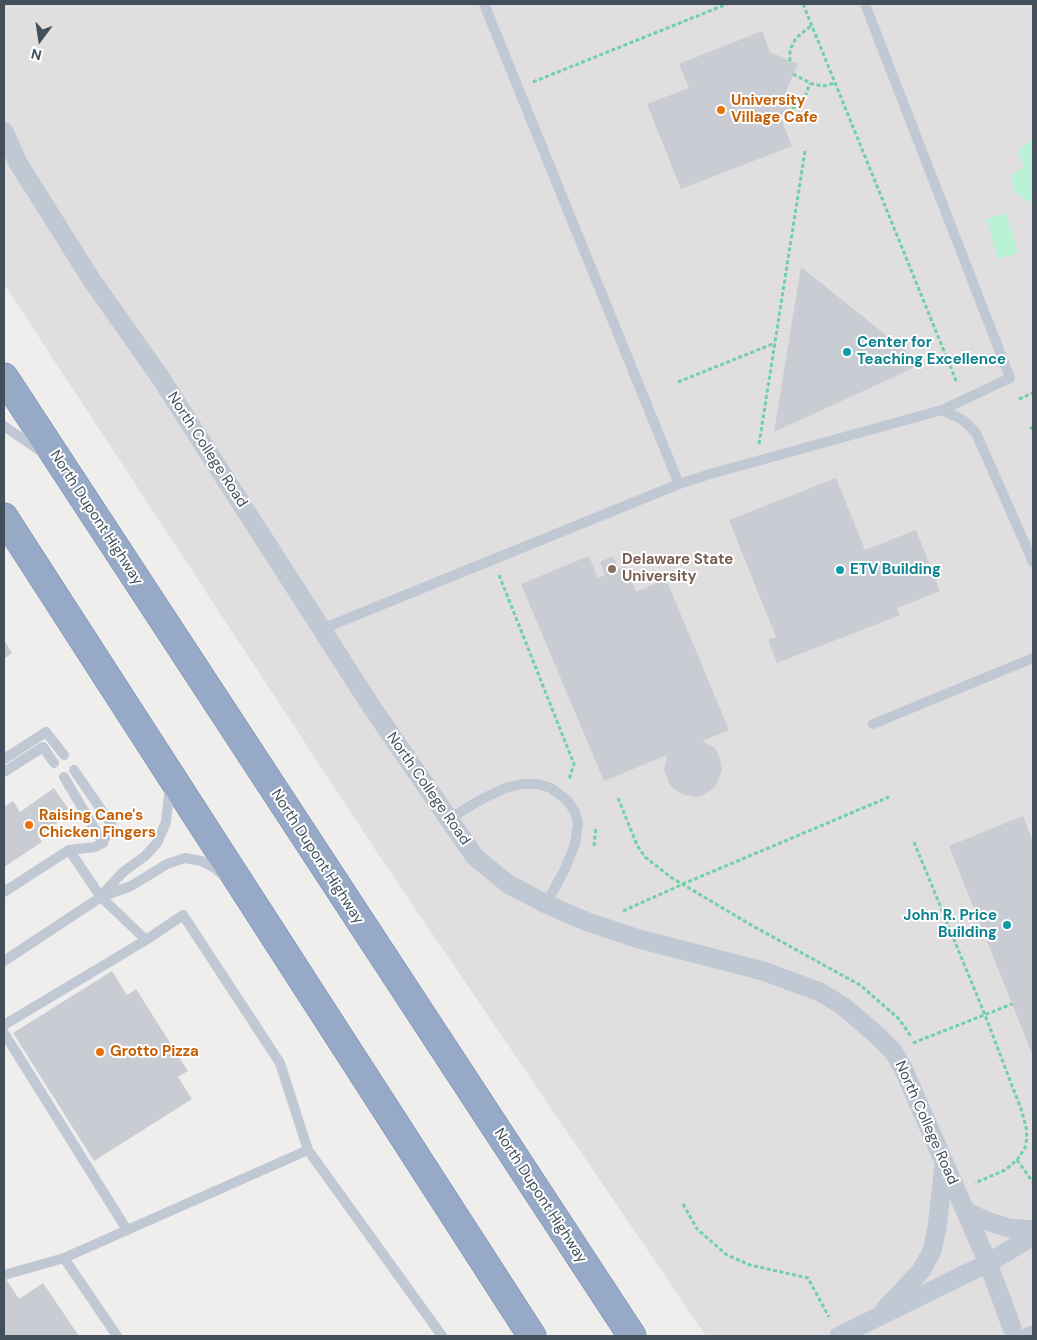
<!DOCTYPE html>
<style>
body{margin:0}
#map{position:relative;width:1037px;height:1340px;overflow:hidden;background:#f0eded;font-family:"DM Sans",sans-serif}
canvas{display:block}
.frame{position:absolute;inset:0;border:5px solid #444f5c;pointer-events:none}
.north{position:absolute;left:15px;top:15px;width:50px;height:50px;-webkit-text-stroke:4px #fff;paint-order:stroke;rotate:194deg;font-size:14px;font-weight:700;line-height:20px;text-align:center;color:#444f5c}
.north::after{content:'';display:block;margin:auto;width:18px;height:22px;background:#444f5c;clip-path:polygon(50% 0,100% 100%,50% 72%,0 100%)}
</style>
<div id="map">
<canvas width="1037" height="1340"></canvas>
<div class="frame"></div>
<div class="north">N</div>
</div>
<script>
const ctx = document.querySelector('canvas').getContext('2d');
ctx.lineJoin = 'round';
function fillPath(path, color) { ctx.fillStyle = color; ctx.fill(path, 'evenodd'); }
const toPath = rows => new Path2D(rows.map(r => 'M' + r).join(''));
function trace(path, color, width, dash) { ctx.strokeStyle = color; ctx.lineWidth = width; ctx.lineCap = dash ? 'butt' : 'round'; ctx.setLineDash(dash || []); ctx.stroke(path); }
function drawText(font, color, halo, rows, align = 'center') {
  ctx.font = font + ' "DM Sans",sans-serif'; ctx.lineWidth = 4; ctx.setLineDash([]); ctx.textBaseline = 'middle'; ctx.strokeStyle = halo; ctx.fillStyle = color; for (const [text, x, y, turn = 0] of rows) {
    ctx.save(); ctx.translate(x, y); ctx.rotate((+turn || 0) * Math.PI / 180); ctx.textAlign = isNaN(turn) ? turn : align; if (halo) ctx.strokeText(text, 0, 0); ctx.fillText(text, 0, 0); ctx.restore();
  }
}
fillPath(toPath([
 [4,4,1033,4,1033,1336,706,1336,378,854,4,284]
]), '#e1dedf');
fillPath(toPath([
 [1033,139,1033,201,1030,202,1016,193,1010,176,1024,167,1018,151],
 [1006,213,1018,253,998,259,986,219]
]), '#b8f1d3');
fillPath(toPath([
 [762,31,770,52,798,64,786,91,793,111,780,116,792,146,681,189,647,104,689,88,679,64],
 [801,267,922,364,774,432,793,315],
 [836,478,865,550,916,530,940,591,897,608,900,615,777,663,768,640,776,637,729,520],
 [589,556,598,578,605,575,600,562,613,556,619,569,625,566,636,592,666,579,729,730,702,741,715,748,720,759,722,771,715,787,703,795,695,797,681,794,670,785,664,770,667,755,604,781,521,584],
 [4,640,12,653,4,659],
 [54,788,71,813,38,836,42,842,4,867,4,807,13,801,20,812],
 [1023,816,1033,842,1033,1056,949,846],
 [112,971,127,995,136,989,188,1071,178,1077,192,1099,94,1161,13,1033],
 [6,1279,19,1299,43,1283,79,1336,4,1336,4,1281]
]), '#c9ccd3');
const trunk = toPath([
 [4,377,632,1336],
 [4,517,532,1336]
]);
trace(trunk, '#6d86ab', 29);
trace(toPath([
 [803,4,957,383],
 [790,61,790,50,796,38,812,25],
 [793,74,812,84,824,86,835,83],
 [533,82,727,4],
 [792,108,802,105,810,83],
 [678,382,775,343],
 [1019,399,1033,393],
 [1030,427,1033,429],
 [759,444,805,151],
 [499,575,574,764,569,780],
 [618,798,637,845,645,857,672,878,753,926,860,985,898,1018,907,1030,911,1037],
 [914,842,985,1015,1021,1109,1026,1126,1027,1138,1025,1148,1017,1160,1005,1170,975,1183],
 [594,846,596,827],
 [623,911,683,884,889,797],
 [913,1043,1012,1004],
 [1017,1160,1033,1182],
 [683,1204,697,1229,727,1255,750,1265,808,1278,829,1317]
]), '#6ed1a8', 3, [4, 2.5]);
trace(toPath([
 [484,4,679,484],
 [942,410,963,420,976,433,1033,562],
 [4,426,43,453],
 [322,629,679,484,710,474,942,410,1010,378,865,4],
 [873,724,1033,658],
 [4,759,46,732,64,755],
 [4,772,43,747,54,763],
 [64,777,103,843],
 [449,819,480,800,505,788,522,784,538,784,551,788,568,801,575,812,578,823,575,844,565,869,546,904],
 [69,850,101,897,146,940,183,915,280,1063,308,1150],
 [4,892,69,850,95,847,103,843,111,824,74,770],
 [101,896,123,872,145,856,157,843,166,822,170,784],
 [4,961,101,897,131,886,167,864,185,858,201,861,213,867,224,876],
 [4,1025,146,940],
 [4,1033,127,1230],
 [64,1258,117,1336],
 [4,1275,64,1258,308,1150,442,1336]
]), '#c0c8d4', 10);
trace(toPath([
 [4,131,18,163,93,282,158,374,373,709,475,857,508,884,546,904,585,921,639,939,763,971,820,992,843,1006,879,1037,893,1051,903,1068,988,1263,1015,1336],
 [966,1211,984,1220,1009,1228,1033,1230],
 [885,1309,921,1271,932,1251,937,1228,944,1164],
 [839,1336,988,1263,1033,1236],
 [1030,1336,1033,1335]
]), '#c0c8d4', 19);
trace(trunk, '#96aac7', 28);
for (const [x, y, r, color] of [
 [721,110,5,"#e8710a"],
 [847,352,5,"#0f9aa8"],
 [612,569,5,"#8d6e63"],
 [840,570,5,"#0f9aa8"],
 [29,825,5,"#e8710a"],
 [1007,925,5,"#0f9aa8"],
 [100,1052,5,"#e8710a"]
]) { const dot = new Path2D(); dot.arc(x, y, r, 0, 2 * Math.PI); ctx.fillStyle = color; ctx.fill(dot); trace(dot, '#fff', 2); }
drawText('bold 15px', '#c56008', '#fff', [
 ["University",731,101],
 ["Village Cafe",731,118],
 ["Raising Cane's",39,816],
 ["Chicken Fingers",39,833],
 ["Grotto Pizza",110,1052]
], 'left');
drawText('bold 15px', '#0d838f', '#fff', [
 ["Center for",857,343],
 ["Teaching Excellence",857,360],
 ["ETV Building",850,570],
 ["John R. Price",997,916,"right"],
 ["Building",997,933,"right"]
], 'left');
drawText('15px', '#444f5c', '#fff', [
 ["North College Road",207,450,57],
 ["North Dupont Highway",96,518,57],
 ["North College Road",428,789,55],
 ["North Dupont Highway",317,857,57],
 ["North College Road",926,1123,66],
 ["North Dupont Highway",540,1196,57]
]);
drawText('bold 15px', '#785e54', '#fff', [
 ["Delaware State",622,560],
 ["University",622,577]
], 'left');
</script>
